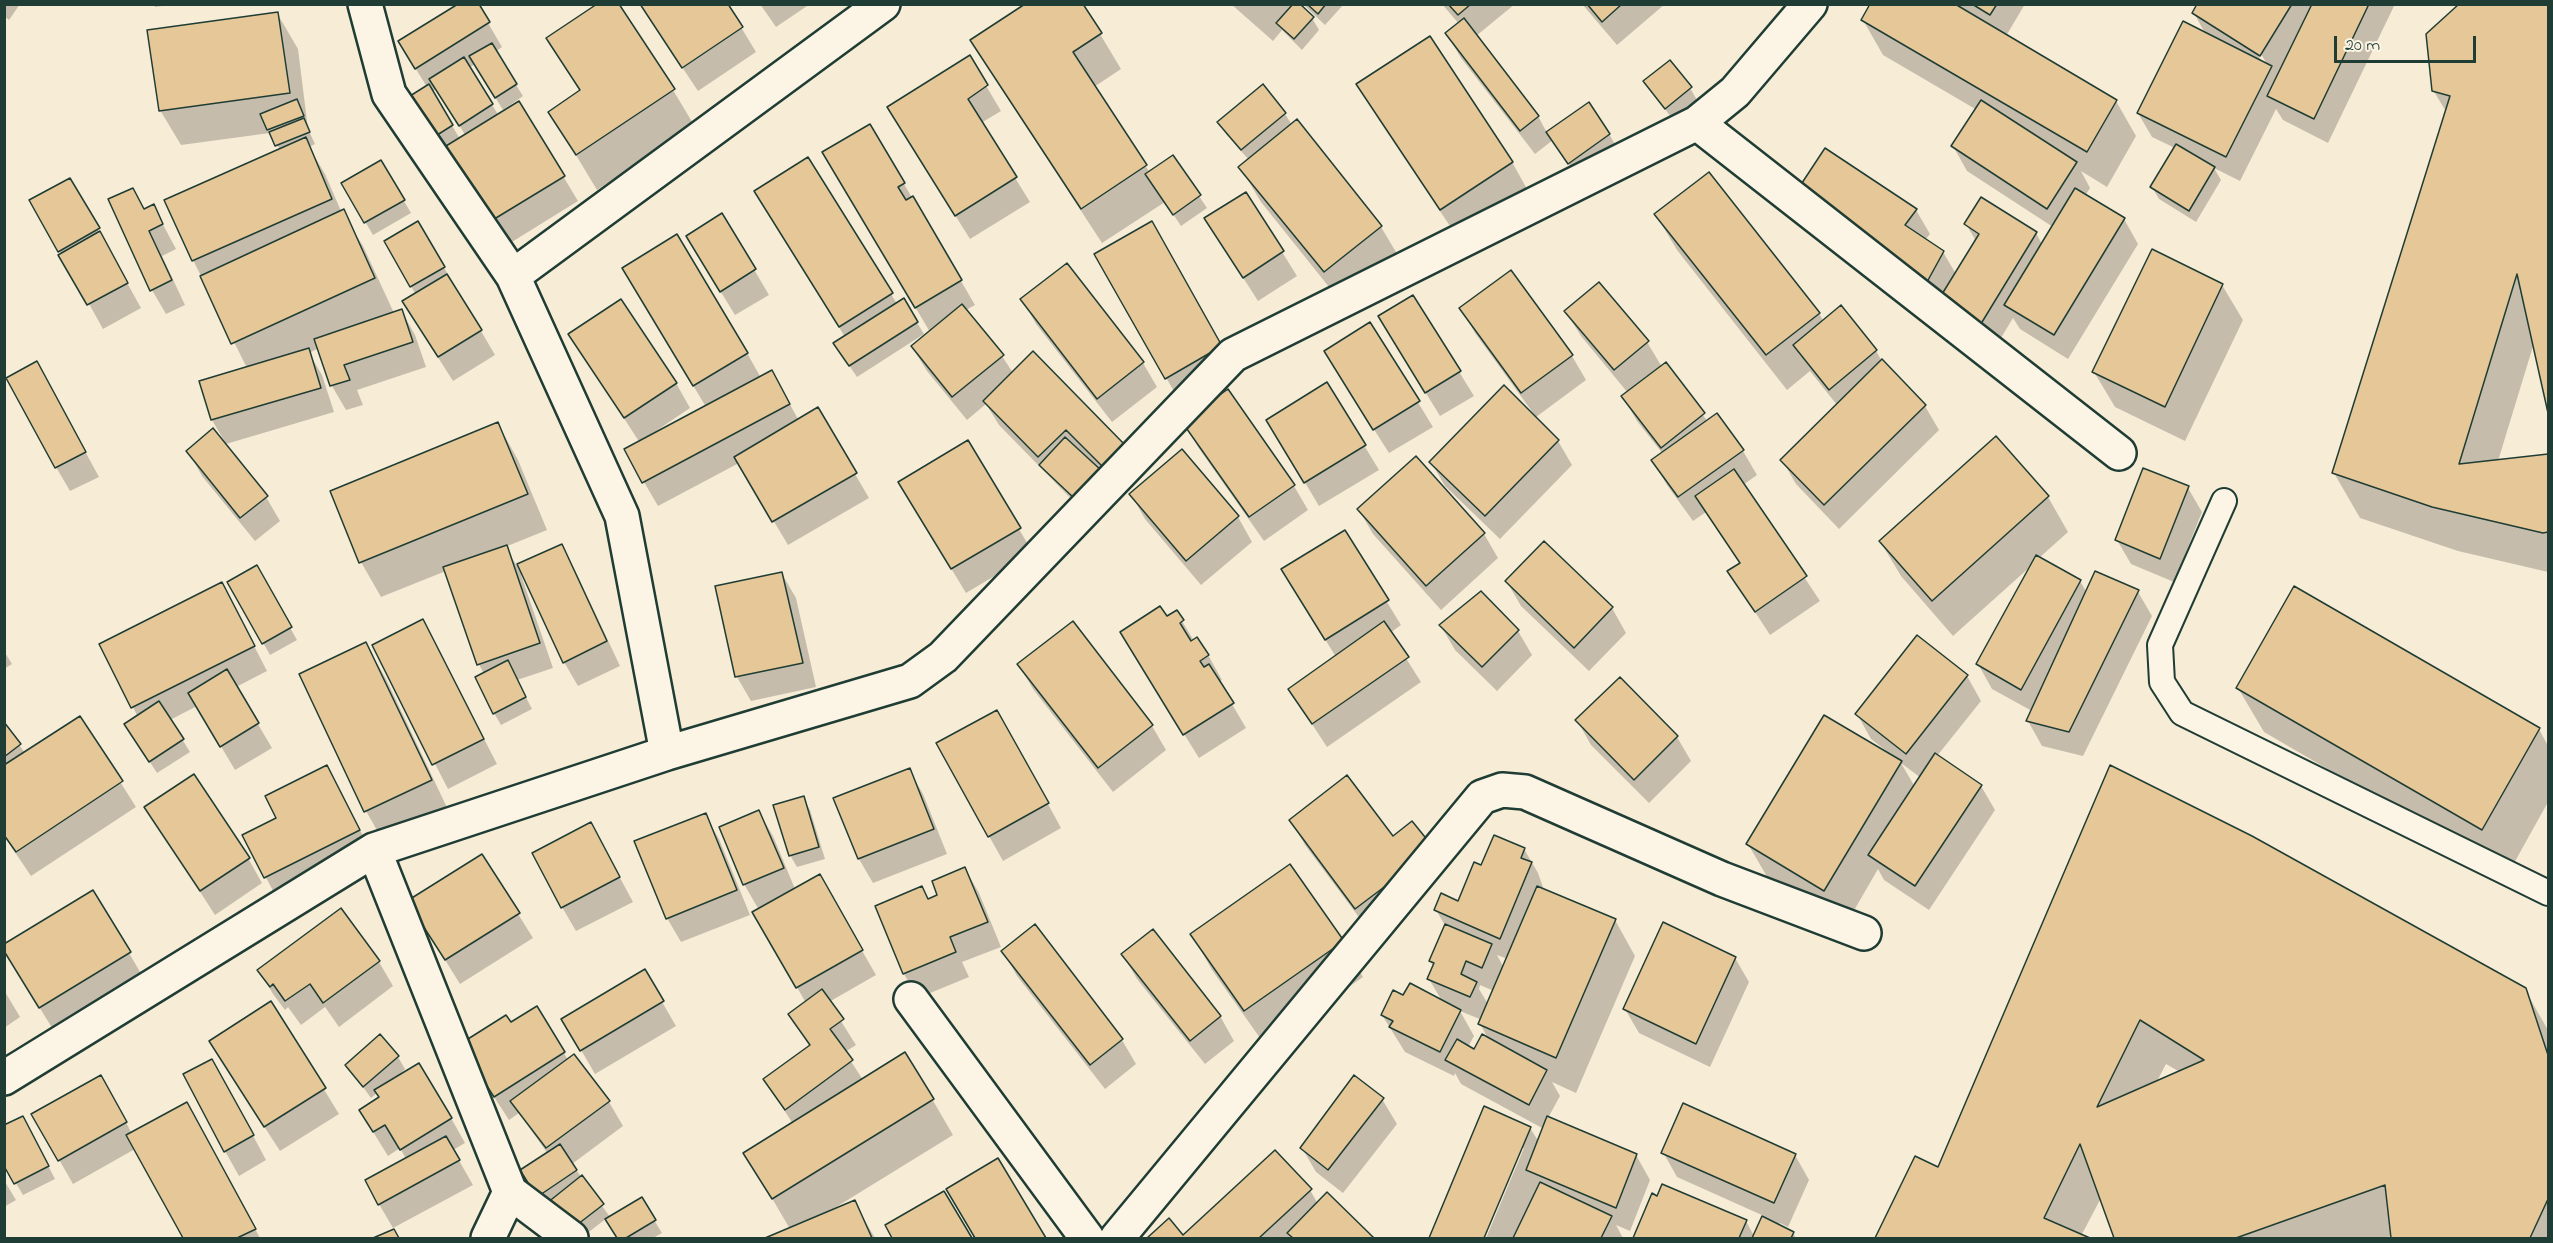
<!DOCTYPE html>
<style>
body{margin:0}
#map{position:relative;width:2553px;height:1243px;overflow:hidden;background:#f7ecd6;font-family:"Indie Flower",sans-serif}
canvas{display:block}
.frame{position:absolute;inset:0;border:6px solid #1f3d34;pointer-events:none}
.scale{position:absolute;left:2334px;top:36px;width:142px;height:27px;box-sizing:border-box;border:3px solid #1f3d34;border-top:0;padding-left:8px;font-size:18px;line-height:21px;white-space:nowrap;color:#1f3d34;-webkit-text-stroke:4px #fcf5e5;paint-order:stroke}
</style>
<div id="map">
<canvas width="2553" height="1243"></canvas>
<div class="frame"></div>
<div class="scale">20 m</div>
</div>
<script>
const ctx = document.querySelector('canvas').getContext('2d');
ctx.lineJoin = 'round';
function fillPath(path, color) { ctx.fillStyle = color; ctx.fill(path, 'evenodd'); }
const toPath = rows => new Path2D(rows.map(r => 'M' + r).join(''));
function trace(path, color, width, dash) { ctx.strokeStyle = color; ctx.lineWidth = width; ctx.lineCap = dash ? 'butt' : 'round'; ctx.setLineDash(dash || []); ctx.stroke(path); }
fillPath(toPath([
 [4,4,20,4,9,20,4,16],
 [154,4,176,4,155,7],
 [477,4,502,47,495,52,523,96,503,110,475,64,469,68,499,116,519,103,578,201,507,245,447,145,443,148,412,96,427,87,414,66],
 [436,89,466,136,460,139,432,92],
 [640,4,727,4,756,52,698,91],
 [760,4,810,4,776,27],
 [1082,4,1121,69,1094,87,1150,173,1173,157,1207,208,1181,226,1165,202,1102,243,993,76,972,41],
 [1231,4,1344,4,1325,25,1304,5,1302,8,1312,18,1319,30,1302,50,1282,30,1273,41],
 [1442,4,1515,4,1476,36,1538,116,1547,133,1609,134,1616,146,1576,175,1553,140,1535,154,1461,58,1447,34,1459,24],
 [1582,4,1665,4,1617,45],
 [1872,4,2025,4,2006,36,2116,101,2136,136,2107,187,2081,171,2090,188,2085,196,2124,219,2138,244,2068,359,2020,329,2013,318,1993,351,1814,214,1916,210,1930,234,1925,240,1943,252,1956,274,1976,241,1966,224,2036,233,2042,244,2053,227,1967,171,1953,146,1977,110,1883,55,1863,20],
 [2199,4,2395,4,2328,143,2283,120,2276,109,2240,181,2214,168,2221,180,2196,222,2159,199,2152,187,2175,148,2152,137,2138,113,2206,35,2194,13],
 [2258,49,2267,64,2263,64,2255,50],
 [2461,4,2548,4,2548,406,2534,343,2498,461,2548,455,2548,572,2458,551,2360,518,2334,473,2447,113,2433,90],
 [277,13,298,49,308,129,315,144,309,147,325,174,341,211,363,246,394,313,401,310,415,335,426,367,357,390,363,405,346,410,332,386,319,348,309,353,322,375,334,412,226,444,212,420,201,382,247,368,193,260,280,150,270,133,181,145,160,110],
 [548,38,673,90,694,125,597,190,550,112,580,92],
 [969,57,1001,111,981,123,1030,202,970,239,903,132],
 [1645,81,1690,88,1697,100,1673,120],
 [1358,85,1512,162,1532,198,1462,244,1379,120],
 [1285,114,1292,125,1297,121,1381,227,1402,262,1345,307,1261,202,1240,167,1249,160,1226,134,1219,122],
 [381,162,411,213,373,235,343,184],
 [838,177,904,184,975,305,966,310,1002,356,1013,373,1126,448,1082,510,999,425,986,404,967,420,927,371,912,347,930,332],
 [70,180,141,308,103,329,32,201],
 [133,189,145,210,153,206,176,249,162,256,185,305,166,314,152,290],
 [756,192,891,294,897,304,903,300,924,334,857,377,842,355,845,337],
 [1246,194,1297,276,1258,301,1221,243],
 [722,215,769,295,735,315,702,261],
 [1656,215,1819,313,1823,321,1876,351,1883,363,1925,406,1939,430,1839,529,1796,484,1782,460,1837,405,1810,371,1787,390,1677,250],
 [418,223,495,355,453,381,418,326,416,295,386,242],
 [1151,223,1235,371,1180,402,1096,254],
 [2222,285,2243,320,2185,441,2115,407,2094,372],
 [638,293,747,353,761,378,786,397,799,421,817,409,869,498,788,545,739,463,658,506,644,482,640,443,570,335,676,383,690,408,650,435,651,437,706,407],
 [1413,297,1474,396,1440,416,1394,341],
 [1022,299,1143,363,1157,387,1112,422,1036,324],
 [1461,308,1572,356,1586,380,1536,417,1475,333],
 [1566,312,1647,342,1662,367,1666,364,1708,422,1743,451,1757,475,1743,485,1820,601,1770,635,1729,572,1740,564,1706,512,1693,521,1667,485,1653,461,1663,454,1637,421,1623,397,1628,393,1581,336],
 [1370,324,1433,427,1389,453,1340,376],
 [1327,384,1379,470,1319,506,1282,444],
 [50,387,99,477,70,491,56,467],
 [1184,422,1294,486,1308,510,1264,541,1198,447],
 [498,424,518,460,547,530,505,547,517,566,561,545,575,570,620,666,578,686,564,662,523,574,521,575,553,668,517,680,532,709,501,725,494,713,484,674,479,664,446,571,381,597,361,562],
 [1558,441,1572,465,1500,539,1445,486,1431,462],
 [968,442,1033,553,966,593,914,507],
 [188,451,266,497,280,521,255,541,202,476],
 [1182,451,1238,517,1252,542,1201,585,1145,519,1131,494],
 [2188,488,2202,512,2174,582,2131,564,2117,540],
 [2048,497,2068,532,2039,558,2080,581,2087,593,2138,592,2152,616,2083,756,2042,746,2028,721,2032,711,1992,689,1978,664,2031,566,1953,636,1901,576,1880,541],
 [1359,510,1484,534,1498,558,1441,610,1373,534],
 [1344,532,1401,625,1390,633,1421,682,1327,747,1289,689,1336,657,1297,594],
 [1544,543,1612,608,1626,633,1589,671,1521,606,1507,582],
 [256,567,297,640,270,655,229,582],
 [782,574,796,598,816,687,751,701,737,677],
 [235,609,267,671,236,687,272,748,235,770,197,706,170,720,190,752,157,773,133,736,138,717,101,645],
 [1166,618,1182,621,1194,641,1208,655,1222,680,1219,682,1246,728,1199,758,1136,657],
 [423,621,497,764,448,789,374,646],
 [1441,626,1518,631,1532,655,1497,691,1455,650],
 [366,644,386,679,451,816,386,846,366,811],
 [4,651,12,664,4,669],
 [1019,665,1152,726,1166,750,1113,792,1033,689],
 [1967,676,1981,701,1937,756,1981,786,1995,810,1929,910,1884,880,1878,869,1845,926,1769,880,1748,844,1889,753,1871,739,1857,714],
 [1901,763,1921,778,1915,787],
 [2238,688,2539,729,2548,746,2548,802,2508,874,2264,732],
 [80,718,136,807,31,876,4,836,4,724,25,753],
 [1577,720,1677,737,1691,761,1649,803,1591,745],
 [1011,736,1061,828,1003,861,989,836],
 [327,767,373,855,279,902,244,836,278,819],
 [2111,767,2525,990,2548,1030,2548,1238,2392,1238,2392,1236,2384,1238,2115,1238,2101,1198,2081,1236,2086,1238,1877,1238,1916,1158,1938,1169],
 [2166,1064,2180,1072,2156,1083],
 [909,770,923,794,947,854,873,883,859,859],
 [803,798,810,810,825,859,797,867,790,855],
 [146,808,248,858,262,883,215,915],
 [759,812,773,836,795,889,819,876,876,975,829,1002,856,1045,845,1052,863,1080,932,1099,953,1135,833,1209,834,1210,854,1202,875,1238,769,1238,790,1229,766,1188,793,1124,765,1080,810,1047,790,1014,806,1003,754,912,759,910,744,884],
 [705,815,719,839,750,915,681,942,667,918],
 [1291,820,1393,838,1412,823,1424,880,1429,888,1370,932,1305,845],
 [591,824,633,902,576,931,562,907],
 [1524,849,1538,873,1544,890,1615,920,1635,956,1576,1093,1552,1082,1560,1096,1548,1118,1636,1155,1650,1180,1630,1231,1616,1225,1623,1238,1486,1238,1524,1148,1521,1148,1482,1238,1430,1238,1485,1108,1530,1128,1539,1142,1544,1129,1461,1084,1455,1073,1454,1076,1405,1052,1382,1015,1404,997,1442,1001,1429,979,1434,967,1430,961,1446,927,1436,910,1459,903,1482,867],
 [1497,955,1508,959,1504,968],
 [1480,985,1494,991,1488,1004,1479,989],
 [1460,1011,1482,1020,1480,1024,1489,1040,1475,1051,1468,1047,1474,1036],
 [482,856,533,938,460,984,424,926],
 [965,869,979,893,1001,947,962,962,969,977,918,998,904,974,877,907,929,901,939,896],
 [1192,934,1342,942,1363,977,1265,1045,1212,970],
 [1003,951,1122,1040,1136,1064,1105,1089,1017,976],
 [129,953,143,977,54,1031,17,971],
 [1123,955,1220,1016,1234,1041,1205,1064,1137,979],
 [1735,958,1749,982,1710,1067,1639,1033,1625,1009],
 [379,962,393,986,339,1027,325,1007,301,1025,288,1007,285,1010,273,994,259,970],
 [644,971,676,1026,595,1074,563,1019],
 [4,990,20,1017,4,1028],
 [271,1003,339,1114,280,1151,225,1066],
 [537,1008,568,1060,574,1056,609,1102,623,1126,572,1164,610,1217,641,1199,662,1233,653,1238,618,1238,607,1218,581,1238,529,1183,548,1154,519,1113,509,1120,476,1069,511,1024],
 [398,1057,405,1069,397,1078,451,1118,465,1143,453,1150,473,1185,393,1228,379,1204,406,1159,400,1148,388,1156,375,1135,361,1110,380,1097,377,1093,371,1098,347,1065],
 [226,1085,266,1160,239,1176,225,1151],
 [1382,1099,1397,1124,1343,1193,1316,1172,1302,1148],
 [115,1101,132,1134,200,1129,260,1238,185,1238,135,1149,73,1184,33,1114],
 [29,1129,55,1179,23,1195,4,1163],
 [1663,1152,1795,1155,1809,1180,1788,1227,1780,1223,1779,1226,1793,1233,1796,1238,1635,1238,1653,1195,1746,1221,1754,1236,1764,1216,1677,1177],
 [998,1160,1044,1238,977,1238,948,1189],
 [4,1180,16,1200,4,1207],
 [1310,1190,1318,1204,1327,1195,1372,1238,1149,1238,1169,1220,1183,1237],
 [944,1193,970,1238,894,1238,887,1225]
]), '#0003');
const building = toPath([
 [458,4,479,4,490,22,415,69,398,41,458,4],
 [597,4,619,4,675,89,576,155,548,112,580,90,546,38,597,4],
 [640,4,728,4,743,27,682,68,640,4],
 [1025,4,1083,4,1102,33,1073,52,1147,165,1081,209,970,40,1025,4],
 [1293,4,1300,4,1314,17,1294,39,1276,23,1293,4],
 [1307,4,1326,4,1318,14,1307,4],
 [1448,4,1471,4,1458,15,1448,4],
 [1587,4,1622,4,1602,22,1587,4],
 [1870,4,1955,4,2117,100,2087,152,1861,20,1870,4],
 [1972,4,1997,4,1990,15,1972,4],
 [2197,4,2292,4,2260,56,2192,13,2197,4],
 [2312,4,2369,4,2314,119,2267,96,2312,4],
 [2459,4,2548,4,2548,413,2517,274,2459,464,2548,454,2548,532,2543,533,2432,507,2332,473,2450,96,2432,91,2426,34,2459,4],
 [278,12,290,93,159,111,147,30,278,12],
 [1464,18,1539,116,1520,131,1445,33,1464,18],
 [2183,21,2272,66,2226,157,2137,113,2183,21],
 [1430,36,1513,162,1440,210,1356,84,1430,36],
 [492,43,517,84,495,98,469,56,492,43],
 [970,55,988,85,968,99,1017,177,955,216,887,107,970,55],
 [464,57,493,104,459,126,429,79,464,57],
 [1670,60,1692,87,1665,109,1643,81,1670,60],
 [429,84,453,125,434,137,410,96,429,84],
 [1263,84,1286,113,1241,150,1217,122,1263,84],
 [297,99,304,116,267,130,260,114,297,99],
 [1981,100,2077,162,2047,209,1951,146,1981,100],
 [519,101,565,176,491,221,446,146,519,101],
 [1589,102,1610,134,1568,164,1546,132,1589,102],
 [304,118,310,132,275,146,269,132,304,118],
 [1297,119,1382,226,1324,272,1238,167,1297,119],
 [870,124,905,183,898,187,906,200,913,196,962,280,915,308,822,152,870,124],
 [306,137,332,199,192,261,164,200,306,137],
 [2176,144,2215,167,2189,211,2150,187,2176,144],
 [1825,148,1917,209,1905,225,1944,251,1927,282,1798,189,1825,148],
 [1173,155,1201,195,1173,215,1145,174,1173,155],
 [808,157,893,293,839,327,754,191,808,157],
 [381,160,405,200,364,223,341,183,381,160],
 [1709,172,1820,313,1766,355,1654,214,1709,172],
 [70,178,100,228,58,252,29,200,70,178],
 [133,188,144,209,154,204,163,224,149,231,172,280,150,291,108,199,133,188],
 [2075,188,2125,218,2054,335,2004,305,2075,188],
 [1246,192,1284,251,1243,278,1204,218,1246,192],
 [1981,197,2037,232,1979,327,1939,299,1979,234,1964,224,1981,197],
 [344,209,375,278,231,344,200,276,344,209],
 [722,213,756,269,720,292,686,236,722,213],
 [418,221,445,267,410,287,384,241,418,221],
 [1152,221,1222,346,1165,379,1094,254,1152,221],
 [100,231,128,283,87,305,58,255,100,231],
 [677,234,748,353,693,386,622,268,677,234],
 [2152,249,2223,284,2165,407,2092,372,2152,249],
 [1067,263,1144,362,1097,399,1020,299,1067,263],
 [1511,270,1573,355,1521,393,1459,308,1511,270],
 [447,274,482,330,438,357,402,301,447,274],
 [1599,282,1649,341,1614,370,1564,311,1599,282],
 [1413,295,1461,371,1425,393,1378,316,1413,295],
 [904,298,918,322,849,366,833,343,904,298],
 [621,299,677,383,624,418,568,334,621,299],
 [962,304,1004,355,952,397,911,346,962,304],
 [1841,305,1877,350,1829,390,1793,345,1841,305],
 [402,309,413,342,344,365,350,380,330,386,314,339,402,309],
 [1370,322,1420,401,1373,430,1324,351,1370,322],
 [309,348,321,388,211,420,199,381,309,348],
 [1033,351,1127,447,1105,469,1066,430,1038,457,983,401,1033,351],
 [1882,359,1926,405,1824,505,1780,460,1882,359],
 [37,361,86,452,55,468,6,378,37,361],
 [1666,362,1705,413,1661,448,1621,396,1666,362],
 [772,370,790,404,642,483,624,449,772,370],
 [1327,382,1366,445,1304,483,1266,420,1327,382],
 [1504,385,1559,440,1485,516,1429,462,1504,385],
 [1228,389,1295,485,1249,517,1182,422,1228,389],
 [818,407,857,473,772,522,734,457,818,407],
 [1717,413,1744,450,1678,497,1651,460,1717,413],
 [498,422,528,494,359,563,330,491,498,422],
 [213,428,268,496,240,518,186,451,213,428],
 [1996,436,2049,496,1932,601,1879,541,1996,436],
 [1065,437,1102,471,1075,499,1039,465,1065,437],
 [968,440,1021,528,951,569,898,482,968,440],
 [1182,449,1239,516,1186,561,1129,494,1182,449],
 [1416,456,1485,533,1426,586,1357,509,1416,456],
 [2143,468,2189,486,2160,559,2115,540,2143,468],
 [1734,469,1807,576,1755,612,1727,571,1740,563,1695,496,1734,469],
 [1345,530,1389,600,1325,640,1281,569,1345,530],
 [1544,541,1613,607,1574,648,1505,581,1544,541],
 [562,544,607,641,563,663,517,564,562,544],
 [507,545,540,643,477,665,443,567,507,545],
 [2036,555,2081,580,2021,690,1976,664,2036,555],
 [257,565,292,627,262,644,227,582,257,565],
 [2095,571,2139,590,2069,732,2026,721,2095,571],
 [782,572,803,663,735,677,715,586,782,572],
 [222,582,255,646,131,708,99,644,222,582],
 [2294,586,2540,728,2482,830,2236,688,2294,586],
 [1481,591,1519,630,1482,667,1439,625,1481,591],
 [1160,606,1167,616,1177,610,1184,620,1180,623,1191,641,1197,637,1209,655,1200,661,1204,667,1209,664,1234,703,1183,735,1120,632,1160,606],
 [423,619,484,739,432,765,372,645,423,619],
 [1073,621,1153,725,1098,768,1017,664,1073,621],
 [1384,621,1409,657,1312,724,1288,689,1384,621],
 [1917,635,1968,675,1906,754,1855,714,1917,635],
 [366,642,432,780,364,812,299,674,366,642],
 [508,660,526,697,493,714,475,677,508,660],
 [227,669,259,723,220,747,188,693,227,669],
 [1620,677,1678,736,1634,780,1575,720,1620,677],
 [159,701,184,739,149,762,124,724,159,701],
 [997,710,1049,803,988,837,936,743,997,710],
 [1824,715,1902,761,1824,891,1746,844,1824,715],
 [80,716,123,781,16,852,4,835,4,765,80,716],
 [4,722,21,744,4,757,4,722],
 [1935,753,1982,785,1915,886,1868,855,1935,753],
 [327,765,360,830,264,878,242,835,276,818,265,796,327,765],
 [2110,765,2252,836,2526,988,2548,1055,2548,1199,2530,1238,2391,1238,2385,1185,2236,1238,2114,1238,2080,1144,2044,1218,2090,1238,1875,1238,1915,1156,1938,1167,2110,765],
 [2140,1020,2204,1060,2097,1107,2140,1020],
 [910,768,934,829,858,859,833,798,910,768],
 [194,774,250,858,200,891,144,807,194,774],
 [1347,775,1393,836,1412,821,1429,842,1410,856,1416,863,1355,909,1289,820,1347,775],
 [804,796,819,847,789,856,773,805,804,796],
 [759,810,784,868,743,885,719,827,759,810],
 [706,813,737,890,666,919,634,841,706,813],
 [591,822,620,877,561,908,532,853,591,822],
 [1494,835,1525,848,1521,858,1532,862,1500,939,1434,910,1441,893,1458,901,1474,862,1481,865,1494,835],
 [482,854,520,913,445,960,407,901,482,854],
 [1290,864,1344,941,1244,1011,1190,934,1290,864],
 [965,867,988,922,950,937,956,952,903,974,875,906,922,886,928,899,937,895,932,881,965,867],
 [820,874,863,950,796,988,752,912,820,874],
 [1537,886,1616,919,1556,1058,1478,1024,1537,886],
 [93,890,131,952,39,1008,4,951,4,944,93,890],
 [341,908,380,961,323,1003,310,984,285,1001,273,984,270,987,257,970,341,908],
 [1663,922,1736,957,1696,1044,1623,1009,1663,922],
 [1035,924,1123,1039,1090,1065,1001,951,1035,924],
 [1445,924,1492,944,1482,968,1466,961,1461,974,1477,982,1470,997,1427,979,1434,963,1429,961,1445,924],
 [1153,929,1221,1016,1190,1041,1121,954,1153,929],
 [645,969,664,1001,580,1051,561,1019,645,969],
 [1410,983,1461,1010,1440,1052,1389,1027,1393,1021,1381,1015,1393,990,1403,995,1410,983],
 [822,989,844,1019,830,1029,853,1060,785,1110,763,1079,810,1045,788,1014,822,989],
 [271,1001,326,1088,264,1127,209,1041,271,1001],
 [537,1006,565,1052,494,1097,460,1044,506,1015,511,1022,537,1006],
 [380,1034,399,1056,363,1087,345,1065,380,1034],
 [1482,1034,1547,1070,1529,1105,1445,1060,1457,1039,1474,1049,1482,1034],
 [905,1052,934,1099,772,1199,743,1153,905,1052],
 [574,1054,610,1101,546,1148,510,1101,574,1054],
 [212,1059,254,1135,224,1152,183,1074,212,1059],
 [419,1063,452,1118,400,1150,385,1125,373,1132,359,1110,379,1097,374,1090,419,1063],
 [101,1075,127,1122,58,1161,31,1114,101,1075],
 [1354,1075,1384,1098,1328,1170,1300,1148,1354,1075],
 [187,1102,256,1229,237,1238,183,1238,126,1135,187,1102],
 [1683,1103,1796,1154,1774,1203,1661,1153,1683,1103],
 [1484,1106,1531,1127,1484,1238,1429,1238,1484,1106],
 [23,1116,49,1166,14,1184,4,1166,4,1125,23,1116],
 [1547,1116,1637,1154,1616,1208,1526,1170,1547,1116],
 [446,1136,460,1160,378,1205,365,1180,446,1136],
 [560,1144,577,1170,537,1197,520,1170,560,1144],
 [1275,1150,1312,1189,1259,1238,1147,1238,1169,1218,1183,1235,1275,1150],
 [998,1158,1046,1238,975,1238,946,1189,998,1158],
 [582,1175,604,1204,569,1231,547,1203,582,1175],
 [1540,1182,1612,1216,1601,1238,1513,1238,1540,1182],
 [1662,1184,1747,1220,1739,1238,1633,1238,1652,1193,1657,1196,1662,1184],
 [944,1191,972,1238,892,1238,885,1225,944,1191],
 [1327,1192,1374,1238,1293,1238,1287,1233,1327,1192],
 [642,1197,656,1220,626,1238,617,1238,605,1219,642,1197],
 [855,1200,872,1238,765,1238,855,1200],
 [1762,1216,1794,1232,1791,1238,1752,1238,1762,1216],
 [394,1229,399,1238,373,1238,394,1229]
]);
fillPath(building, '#e5c798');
trace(building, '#1f3d34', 1.5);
const service = toPath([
 [2224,501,2160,645,2162,682,2182,713,2548,893]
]);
const minor = toPath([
 [365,4,389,94,513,276,622,516,667,753],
 [1697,123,2119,453],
 [513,276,883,4],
 [374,850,510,1192,571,1238],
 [911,999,1087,1238],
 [4,1078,374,850,667,753,910,681,943,657,1233,355,1697,123,1735,92,1810,4],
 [488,1238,510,1192],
 [1117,1238,1482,797,1502,790,1525,792,1722,879,1864,933]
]);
trace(service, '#1f3d34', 28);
trace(minor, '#1f3d34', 38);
trace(service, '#fcf5e5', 24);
trace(minor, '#fcf5e5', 33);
</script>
